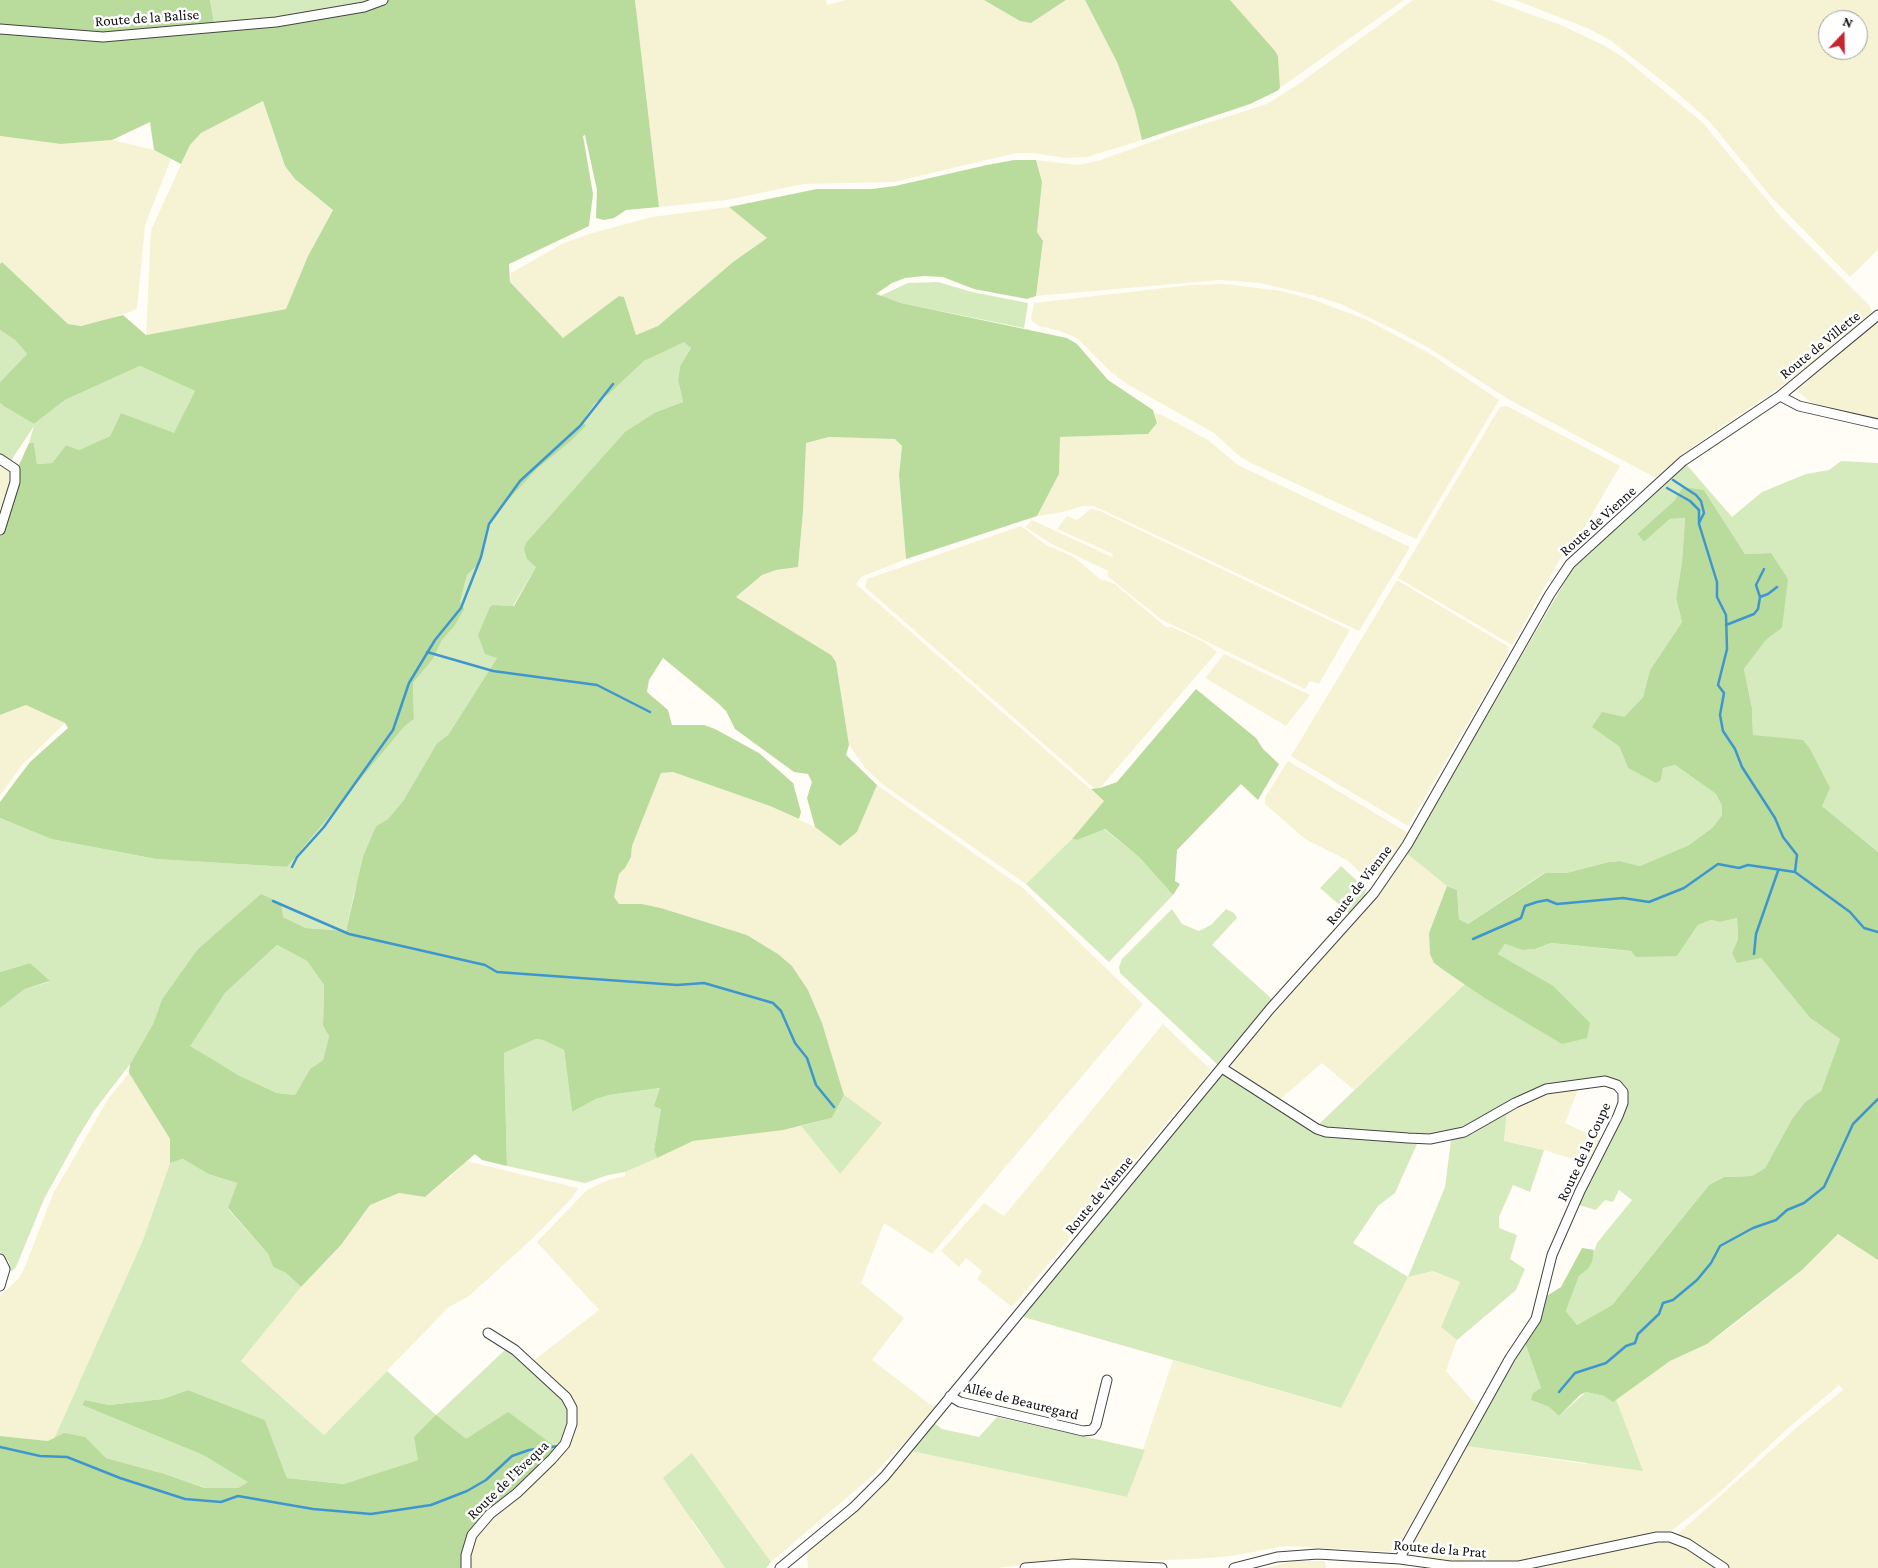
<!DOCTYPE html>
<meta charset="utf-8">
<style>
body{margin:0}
#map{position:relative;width:1878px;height:1568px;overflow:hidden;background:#fffdf5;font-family:"Crimson Pro",serif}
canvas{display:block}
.north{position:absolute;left:1818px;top:10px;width:50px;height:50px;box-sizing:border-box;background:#fff;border:1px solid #a0a0a0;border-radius:50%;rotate:21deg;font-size:14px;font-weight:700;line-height:20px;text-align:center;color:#111}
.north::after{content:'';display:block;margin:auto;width:18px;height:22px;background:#c4262e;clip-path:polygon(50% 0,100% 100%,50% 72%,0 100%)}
</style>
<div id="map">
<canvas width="1878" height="1568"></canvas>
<div class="north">N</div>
</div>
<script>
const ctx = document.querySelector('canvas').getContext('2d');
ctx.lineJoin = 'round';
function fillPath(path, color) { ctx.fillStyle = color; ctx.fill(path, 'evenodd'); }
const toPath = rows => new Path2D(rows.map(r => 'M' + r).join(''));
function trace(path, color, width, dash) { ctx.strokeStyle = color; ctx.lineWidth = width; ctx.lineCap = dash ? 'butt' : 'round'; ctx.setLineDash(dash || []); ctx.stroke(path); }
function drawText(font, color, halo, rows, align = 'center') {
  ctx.font = font + ' "Crimson Pro",serif'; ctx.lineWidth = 5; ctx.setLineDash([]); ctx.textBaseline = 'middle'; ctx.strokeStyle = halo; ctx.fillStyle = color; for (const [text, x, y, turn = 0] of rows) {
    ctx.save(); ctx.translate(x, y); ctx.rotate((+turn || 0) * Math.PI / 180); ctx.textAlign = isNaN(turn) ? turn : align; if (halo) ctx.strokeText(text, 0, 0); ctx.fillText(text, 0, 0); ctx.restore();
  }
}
fillPath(toPath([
 [635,0,826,0,827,5,846,0,984,0,1020,21,1031,23,1066,0,1085,0,1117,62,1135,111,1142,140,1087,157,1066,158,1032,153,1016,153,894,182,804,184,726,200,659,207],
 [1230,0,1404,0,1280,88,1278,56],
 [1413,0,1491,0,1561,25,1605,46,1624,58,1702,122,1781,217,1869,305,1872,311,1870,316,1792,379,1691,448,1656,478,1508,399,1429,348,1401,333,1341,304,1312,295,1260,283,1220,280,1036,296,1043,241,1037,232,1042,182,1036,160,1078,165,1098,161,1175,133,1267,104,1300,83],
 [1515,0,1878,0,1878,250,1850,277,1771,197,1710,122,1675,91,1610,40,1587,28],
 [1828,20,1858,20,1858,50,1828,50],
 [263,101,285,166,312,193,333,209,308,256,286,309,146,335,151,230,190,145,201,133],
 [0,136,61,144,112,140,154,150,171,159,145,225,137,309,98,323,81,326,68,324,2,262,0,264],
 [729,207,767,238,733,262,658,326,636,335,624,297,620,296,563,339,510,282,511,273,562,244,589,234,652,217],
 [1225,284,1281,291,1311,299,1365,319,1427,352,1499,400,1416,539,1251,463,1238,455,1214,433,1127,384,1111,372,1077,338,1060,331,1039,326,1032,321,1031,318,1034,303,1191,285],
 [1878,320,1878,419,1814,405,1795,389],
 [1507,406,1620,466,1573,547,1564,552,1512,645,1398,578,1500,407],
 [1155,413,1164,416,1208,440,1238,465,1410,547,1359,631,1094,506,1083,506,1063,512,1037,516,1059,474,1060,437,1148,434,1157,423],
 [829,437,896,439,902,446,899,475,906,559,861,577,856,584,1104,801,1072,839,1026,884,882,784,865,768,849,745,836,661,830,655,736,597,762,575,776,570,798,567,803,512,805,443],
 [0,465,9,471,12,480,4,505,0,509],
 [1091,509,1100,511,1350,630,1319,684,1310,681,1305,689,1162,620,1107,576,1108,571,1050,543,1025,527,1032,520,1112,557,1113,554,1057,529,1067,516,1077,520],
 [1021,526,1046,545,1074,557,1100,579,1115,584,1166,627,1172,627,1204,642,1217,652,1100,788,1095,789,865,587,867,579],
 [1397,580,1509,647,1507,656,1408,826,1291,756],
 [1224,654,1310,695,1286,726,1205,678],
 [26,705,65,723,22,765,0,796,0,715],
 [1288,761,1408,833,1382,875,1365,877,1347,860,1305,839,1265,804,1265,797],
 [673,772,770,806,815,827,840,846,857,832,877,785,1023,888,1143,1004,932,1254,884,1223,861,1283,904,1318,872,1360,936,1409,871,1477,771,1562,692,1453,692,1522,725,1568,468,1568,473,1543,478,1533,528,1485,576,1414,572,1398,533,1361,599,1310,537,1242,587,1190,608,1180,625,1176,625,1172,693,1141,801,1126,840,1174,851,1102,844,1095,822,1023,808,990,792,966,778,954,747,935,661,908,642,904,619,904,613,897,619,874,625,868,631,857,632,846,661,773],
 [1406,853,1447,886,1429,933,1434,963,1465,984,1354,1090,1322,1063,1278,1101,1230,1065,1368,905],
 [1163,1024,1211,1070,1012,1307,977,1279,982,1271,966,1258,959,1267,941,1251,984,1203,1004,1216],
 [129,1073,170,1139,170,1163,143,1240,54,1439,48,1441,0,1436,0,1296,19,1278,26,1264,53,1194,108,1099],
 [1579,1087,1565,1123,1603,1141,1592,1165,1541,1149,1504,1141,1507,1111,1537,1094],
 [466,1161,578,1188,573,1197,533,1238,469,1296,449,1307,324,1435,241,1361,301,1287,341,1245,370,1205,399,1193,425,1197,451,1176],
 [1838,1234,1878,1260,1878,1568,1730,1568,1678,1534,1796,1428,1843,1390,1839,1385,1788,1428,1717,1495,1670,1532,1516,1563,1483,1564,1453,1561,1428,1557,1410,1548,1466,1446,1586,1464,1626,1426,1616,1399,1670,1361,1707,1344,1732,1326,1802,1270],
 [1433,1271,1460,1282,1441,1327,1457,1340,1446,1371,1477,1406,1395,1552,1285,1546,1231,1556,1195,1559,1110,1562,1066,1560,998,1568,808,1568,807,1553,878,1492,911,1451,1127,1497,1173,1360,1340,1408,1408,1277],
 [1656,1541,1677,1543,1686,1546,1719,1568,1528,1568],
 [1296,1561,1325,1561,1326,1568,1265,1568]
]), '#f6f3d4');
fillPath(toPath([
 [210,0,376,0,269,20,214,23],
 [938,282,972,292,1028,303,1024,328,901,303,880,296,908,283],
 [0,330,15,340,27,354,0,382],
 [684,341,691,348,680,366,678,380,683,402,656,412,536,567,513,606,493,605,497,658,448,735,437,743,403,801,388,819,376,826,354,894,346,931,306,928,283,917,223,929,197,950,162,999,153,1024,130,1064,94,1111,77,1139,44,1199,16,1267,11,1272,9,1262,0,1251,0,1008,25,989,49,982,30,963,0,972,0,818,51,839,156,859,287,867,404,727,414,719,413,683,433,659,460,602,467,575,481,562,487,528,502,507,537,469,571,441,586,426,583,421,594,404,609,394,644,361],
 [140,366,195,391,174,434,121,413,110,436,79,450,66,445,52,463,37,464,34,443,29,443,34,426,10,462,0,455,0,403,34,424,65,400],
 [1841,461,1878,463,1878,852,1822,806,1753,735,1752,708,1744,669,1766,640,1782,628,1771,553,1745,554,1704,490,1675,500,1637,534,1644,542,1670,519,1685,518,1682,562,1676,598,1682,622,1650,670,1643,697,1624,717,1619,746,1628,768,1656,782,1661,780,1663,768,1675,765,1716,794,1722,806,1722,815,1713,827,1689,845,1640,866,1620,861,1609,862,1566,873,1544,873,1468,924,1459,919,1457,890,1447,886,1406,853,1573,568,1686,464,1732,517,1762,492,1806,474,1829,470],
 [1104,829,1139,857,1173,895,1109,962,1026,884,1072,839,1077,840],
 [1341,866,1366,889,1365,896,1350,914,1320,888],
 [1172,909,1182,924,1199,931,1211,925,1226,909,1234,913,1237,918,1212,945,1273,1000,1218,1065,1120,973,1119,967,1122,959],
 [1737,918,1738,939,1732,953,1761,958,1810,1018,1840,1039,1821,1091,1805,1102,1792,1119,1765,1168,1752,1176,1724,1177,1709,1185,1612,1305,1577,1325,1566,1311,1579,1276,1588,1269,1597,1243,1632,1200,1619,1190,1613,1202,1605,1200,1596,1210,1579,1205,1626,1102,1628,1094,1626,1087,1621,1082,1607,1078,1569,1082,1462,1130,1423,1136,1316,1127,1465,984,1483,997,1552,985,1498,954,1505,944,1522,950,1535,949,1551,943,1677,956,1698,925,1711,920,1720,922],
 [277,945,307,961,324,985,323,1026,329,1036,323,1060,310,1069,295,1095,277,1093,240,1076,189,1046,225,993],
 [536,1039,543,1040,564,1050,572,1112,596,1099,609,1095,661,1088,661,1109,654,1150,657,1158,625,1172,608,1175,585,1183,507,1166,504,1053],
 [1223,1072,1230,1073,1316,1133,1417,1144,1395,1193,1378,1206,1353,1243,1408,1277,1445,1187,1451,1140,1474,1133,1507,1111,1504,1141,1544,1150,1530,1192,1513,1185,1499,1217,1499,1228,1517,1235,1510,1259,1525,1269,1516,1290,1457,1340,1441,1327,1460,1282,1433,1271,1408,1277,1341,1408,1020,1316],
 [844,1095,882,1123,840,1174,801,1126,832,1118],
 [183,1159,208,1174,237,1183,228,1209,268,1254,273,1267,286,1273,301,1287,241,1361,324,1435,387,1371,436,1415,507,1348,567,1403,570,1416,557,1448,466,1439,418,1460,345,1484,287,1478,265,1420,188,1390,163,1399,109,1405,85,1400,82,1405,203,1455,249,1482,238,1488,206,1488,165,1474,106,1458,84,1437,54,1439,143,1240,170,1163],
 [1525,1343,1541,1388,1531,1400,1549,1407,1559,1416,1586,1392,1604,1396,1613,1401,1616,1399,1643,1471,1466,1446,1513,1360],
 [997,1417,1145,1450,1127,1497,911,1451,933,1422,942,1429,979,1437],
 [692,1453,771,1562,766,1568,725,1568,663,1478]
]), '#d5ebbd');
fillPath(toPath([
 [0,0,210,0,214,23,131,31,131,40,371,8,388,0,635,0,659,207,626,210,614,218,604,220,596,218,597,190,585,135,583,136,593,194,589,226,509,264,510,282,563,338,619,296,624,297,636,335,658,326,733,262,767,238,729,207,817,189,872,189,895,186,987,165,1014,160,1036,160,1042,182,1037,232,1043,241,1036,296,1027,299,974,289,943,277,924,276,905,278,892,283,876,294,901,303,1067,338,1077,344,1108,380,1153,410,1157,423,1148,434,1060,437,1059,474,1037,516,906,559,899,475,902,446,895,439,829,437,806,443,803,512,798,567,776,570,762,575,736,597,831,655,836,662,849,745,846,755,877,785,857,832,840,846,815,827,807,798,812,782,808,774,794,772,735,729,726,711,719,704,663,658,649,680,647,692,668,710,672,725,704,725,715,729,759,753,793,783,801,812,799,819,770,806,673,772,661,773,632,846,631,857,625,868,619,874,614,897,619,904,642,904,661,908,747,935,778,954,792,966,808,990,822,1023,844,1095,832,1118,783,1130,693,1141,657,1158,654,1150,661,1109,654,1106,660,1088,609,1095,596,1099,572,1112,564,1050,543,1040,536,1039,504,1053,507,1166,482,1160,475,1154,425,1197,399,1193,370,1205,341,1245,301,1287,286,1273,273,1267,268,1254,228,1208,237,1183,208,1174,183,1159,170,1163,170,1139,129,1073,130,1064,153,1024,162,999,197,950,261,894,281,903,283,917,306,928,346,931,363,857,376,826,388,819,403,801,437,743,448,735,497,658,485,654,478,635,490,607,493,605,514,606,536,567,527,559,524,549,526,543,625,432,656,412,683,402,678,380,680,366,691,348,684,342,644,361,609,394,594,404,583,421,586,426,571,441,537,469,502,507,487,528,481,562,467,575,460,602,464,609,455,625,442,640,433,659,413,683,414,719,404,727,287,867,156,859,51,839,0,818,0,802,14,783,30,762,68,728,65,723,26,705,0,715,0,537,11,507,19,465,29,443,34,443,37,464,52,463,66,445,79,450,110,436,121,413,174,433,195,391,140,366,65,400,34,424,4,406,0,403,0,382,27,354,15,340,0,330,0,264,2,262,68,324,81,326,123,315,146,335,286,309,308,256,333,210,295,179,285,166,263,101,201,133,190,145,181,164,154,150,150,122,112,140,61,144,0,136],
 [277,945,307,961,324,985,323,1026,329,1036,323,1060,310,1069,295,1095,277,1093,240,1076,190,1046,225,993],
 [984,0,1066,0,1031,23,1020,21],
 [1085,0,1230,0,1275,51,1278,56,1280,88,1277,91,1250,104,1142,140,1135,111,1117,62],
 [1683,487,1704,490,1745,554,1771,553,1788,579,1782,628,1766,640,1744,669,1752,708,1753,735,1803,740,1810,749,1830,788,1822,806,1878,852,1878,1260,1838,1234,1802,1270,1707,1344,1670,1361,1613,1402,1604,1396,1586,1392,1580,1395,1559,1416,1549,1407,1531,1400,1533,1393,1541,1388,1525,1343,1538,1323,1545,1297,1561,1287,1582,1248,1594,1250,1592,1262,1588,1269,1579,1276,1566,1311,1577,1325,1612,1305,1709,1185,1724,1177,1752,1176,1765,1168,1792,1119,1805,1102,1821,1091,1840,1039,1810,1018,1761,958,1737,963,1732,953,1738,939,1737,918,1720,922,1711,920,1698,925,1677,956,1636,957,1631,951,1551,943,1535,949,1522,950,1505,944,1498,954,1552,985,1590,1023,1587,1038,1562,1044,1483,997,1445,971,1434,963,1430,954,1429,933,1447,886,1457,890,1459,919,1468,924,1545,873,1566,873,1609,862,1620,861,1640,866,1689,845,1713,827,1722,815,1722,806,1716,794,1675,765,1663,768,1661,780,1656,783,1628,768,1619,746,1592,727,1602,712,1624,717,1643,697,1650,670,1682,622,1676,598,1682,562,1685,518,1670,519,1644,542,1637,534,1675,500],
 [1196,689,1256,738,1263,749,1279,764,1258,800,1241,784,1177,850,1175,881,1180,884,1173,895,1139,857,1105,829,1077,840,1072,839,1104,801,1091,789,1100,788,1117,782],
 [30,963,50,981,25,989,0,1008,0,972],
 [188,1390,265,1420,287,1478,344,1484,418,1460,414,1437,436,1415,466,1439,508,1412,557,1448,542,1465,477,1525,463,1568,0,1568,0,1436,48,1441,64,1433,85,1437,106,1458,165,1474,205,1488,238,1488,248,1482,203,1455,82,1405,85,1400,109,1405,163,1399]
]), '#b9dc9c');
trace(toPath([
 [1673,480,1696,495,1701,501,1704,513,1699,523],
 [1667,488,1690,501,1699,510,1699,524,1717,582,1717,597,1726,615,1727,649,1718,685,1724,693,1720,715,1723,731,1735,749,1742,767,1775,818,1783,837,1797,855,1795,872],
 [1760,597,1756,585,1764,569],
 [1726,625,1754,614,1758,609,1760,597,1768,594,1777,587],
 [427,652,493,671,597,685,650,712],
 [292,867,297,857,324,827,393,730,409,683,435,640,461,608,481,557,489,524,520,481,580,426,613,384],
 [273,901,349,934,485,965,497,972,677,985,704,983,773,1003,781,1011,795,1043,807,1058,816,1085,834,1107],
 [1473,939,1521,918,1525,906,1537,902,1547,900,1557,904,1623,898,1649,902,1684,888,1718,864,1739,868,1748,865,1795,872,1850,912,1864,928,1878,932],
 [1754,954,1756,934,1778,871],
 [1559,1392,1575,1373,1606,1363,1626,1346,1635,1343,1638,1334,1659,1314,1663,1303,1673,1300,1697,1280,1711,1263,1720,1246,1753,1228,1776,1220,1787,1210,1804,1203,1824,1187,1853,1124,1878,1099],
 [0,1447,40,1456,67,1457,120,1478,185,1499,221,1502,238,1496,313,1509,371,1514,431,1505,467,1491,486,1480,512,1456,529,1450,559,1446]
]), '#3f96cf', 2.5);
const minor = toPath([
 [0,29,103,37,276,22,364,7,383,0],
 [1780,396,1799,406,1878,424],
 [0,459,15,469,15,482,0,530],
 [1222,1068,1317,1129,1326,1132,1408,1138,1430,1139,1464,1132,1515,1103,1546,1089,1605,1081,1617,1085,1623,1092,1623,1103,1618,1116,1580,1191,1552,1255,1536,1319,1510,1358,1406,1545,1400,1559],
 [0,1259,5,1269,0,1286],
 [950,1396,960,1402,1083,1431,1092,1430,1096,1425,1107,1380],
 [466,1568,466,1555,472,1535,490,1514,517,1493,552,1459,565,1444,572,1424,572,1408,566,1397,515,1350,488,1333],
 [780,1568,854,1507,885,1476,1270,1009,1374,893,1407,845,1550,594,1570,564,1683,461,1780,396,1878,315],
 [1025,1568,1073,1564,1162,1568],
 [1234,1568,1277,1557,1318,1554,1400,1559,1450,1566,1519,1566,1657,1537,1670,1537,1688,1544,1724,1568]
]);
trace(minor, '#444', 11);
trace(minor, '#fff', 9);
drawText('15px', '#111', '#fff', [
 ["Route de la Balise",147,18,-4],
 ["Route de Villette",1820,345,-39],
 ["Route de Vienne",1598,521,-42],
 ["Route de Vienne",1359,885,-52],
 ["Route de la Coupe",1584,1152,-65],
 ["Route de Vienne",1099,1195,-50],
 ["Allée de Beauregard",1021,1401,14],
 ["Route de l'Evequa",508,1480,-44],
 ["Route de la Prat",1440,1549,5]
]);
</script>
